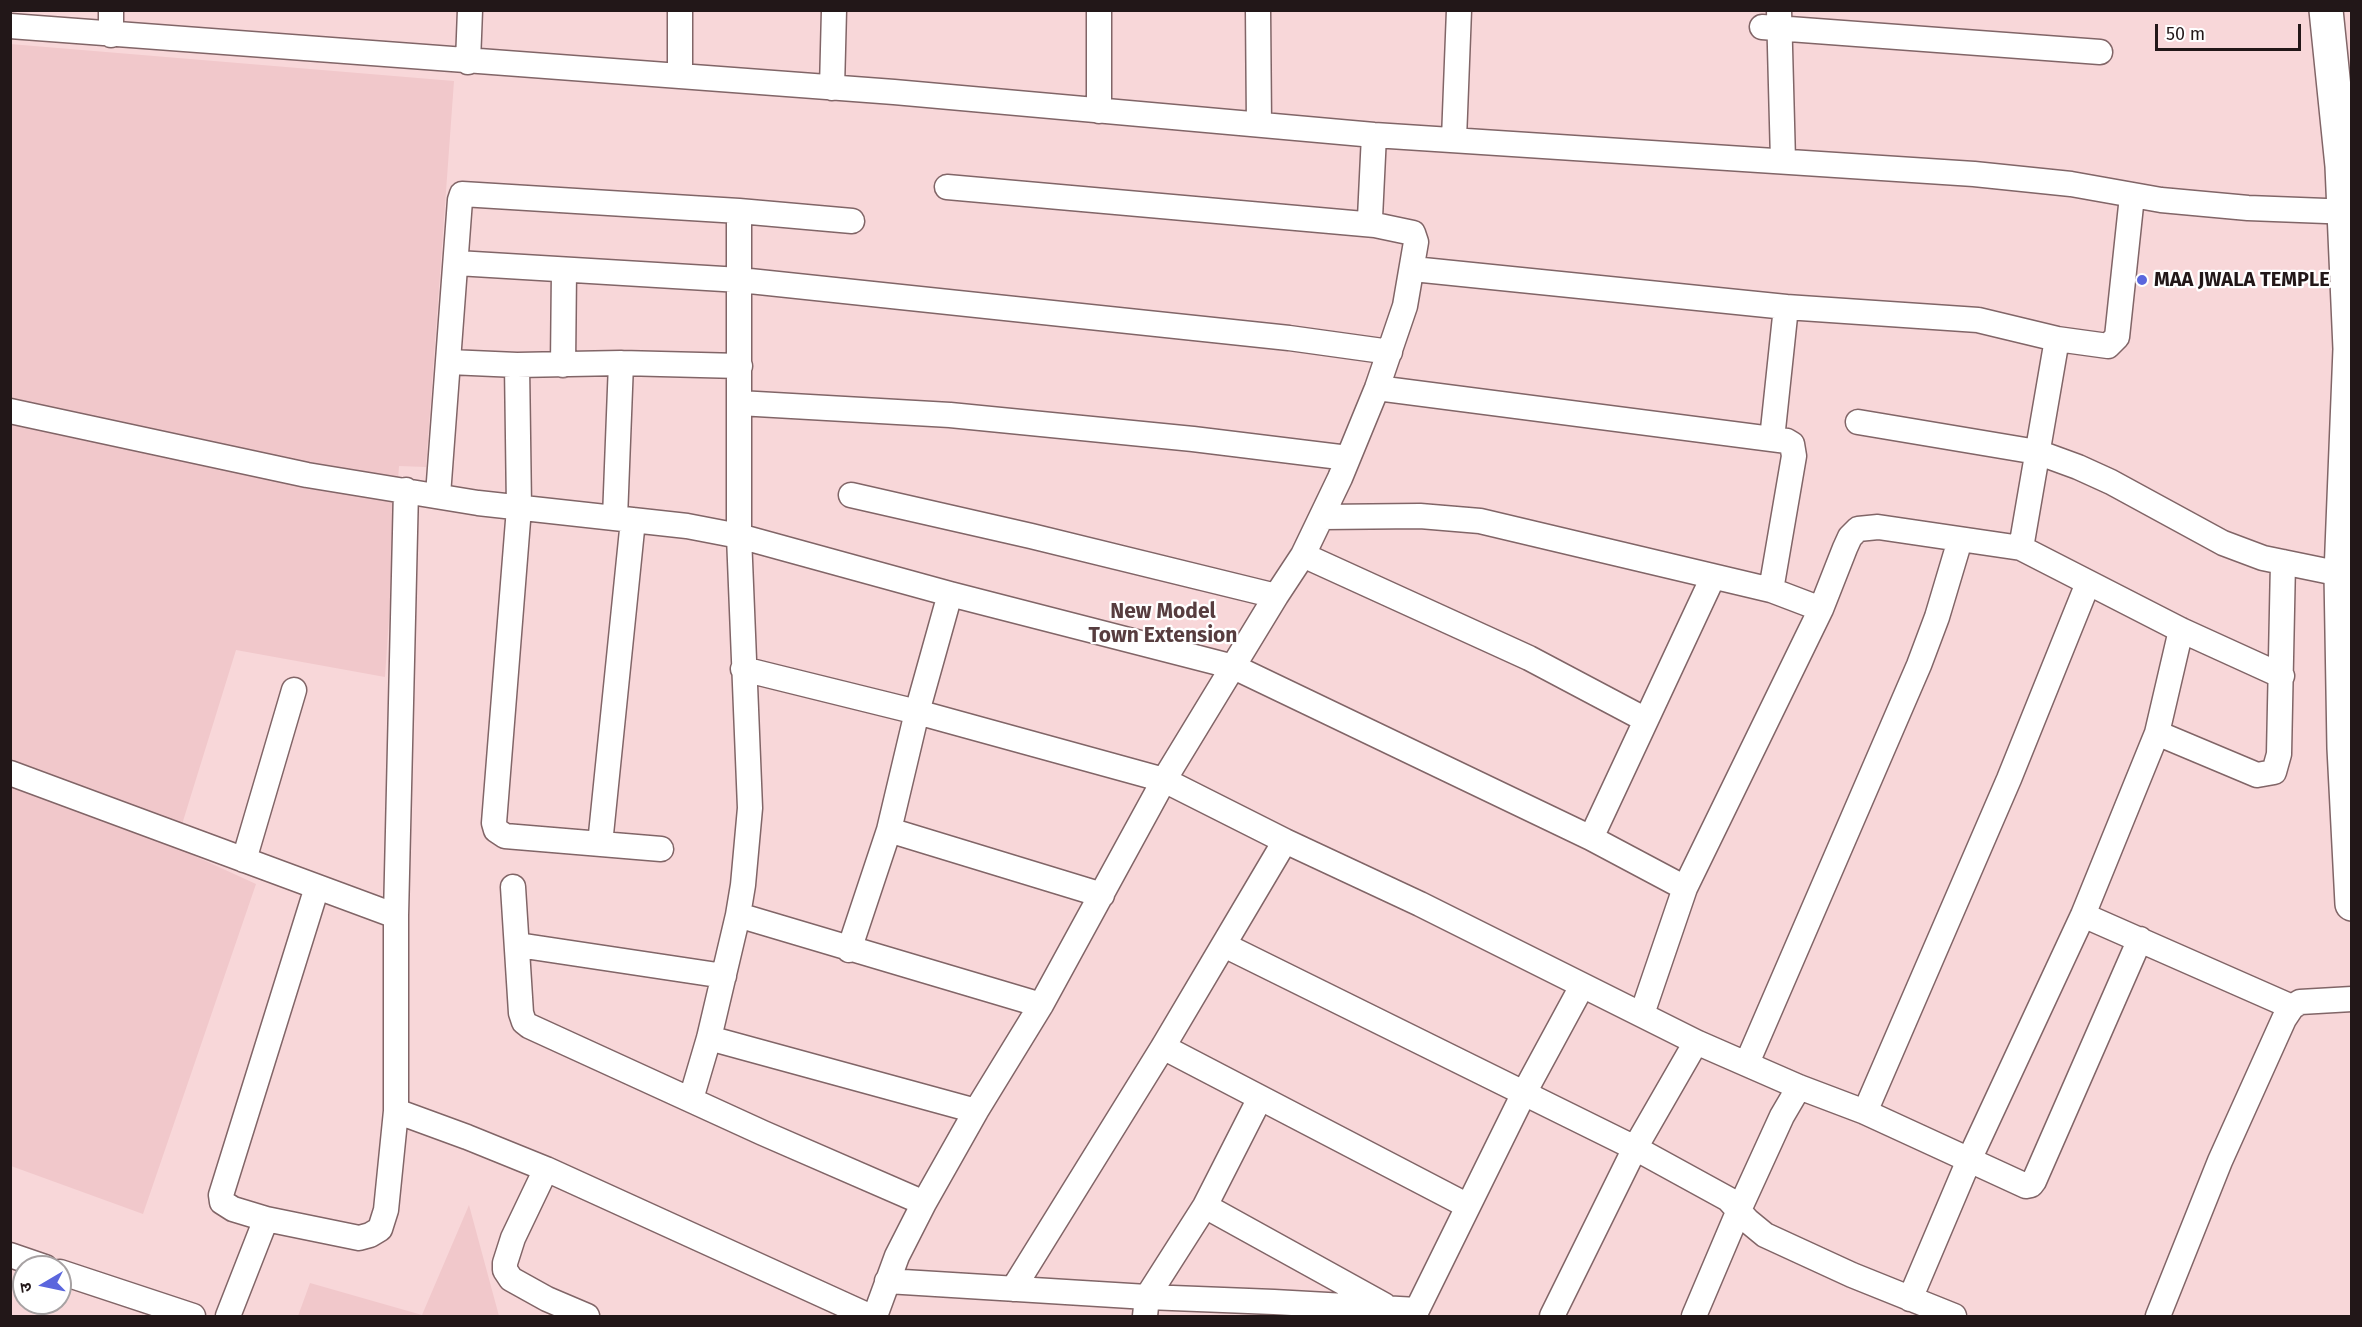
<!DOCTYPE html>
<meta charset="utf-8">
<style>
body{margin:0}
#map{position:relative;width:2362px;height:1327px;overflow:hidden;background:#f8d7d9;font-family:"Fira Sans","Noto Sans Devanagari",sans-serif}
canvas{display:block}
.frame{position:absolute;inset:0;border:12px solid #221718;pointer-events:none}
.north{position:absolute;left:12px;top:1255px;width:60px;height:60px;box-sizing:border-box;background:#fff;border:2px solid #a7a2a3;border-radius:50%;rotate:261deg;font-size:16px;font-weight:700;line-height:24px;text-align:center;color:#221718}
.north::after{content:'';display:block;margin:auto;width:21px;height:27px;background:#5b66dd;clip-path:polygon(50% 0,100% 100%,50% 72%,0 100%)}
.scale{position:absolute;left:2155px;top:24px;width:146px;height:27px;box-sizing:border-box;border:3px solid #221718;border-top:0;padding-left:8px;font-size:18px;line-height:21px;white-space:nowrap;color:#221718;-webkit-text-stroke:4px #fff;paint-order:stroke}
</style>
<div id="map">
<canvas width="2362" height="1327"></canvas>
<div class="frame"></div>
<div class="north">उ</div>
<div class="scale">50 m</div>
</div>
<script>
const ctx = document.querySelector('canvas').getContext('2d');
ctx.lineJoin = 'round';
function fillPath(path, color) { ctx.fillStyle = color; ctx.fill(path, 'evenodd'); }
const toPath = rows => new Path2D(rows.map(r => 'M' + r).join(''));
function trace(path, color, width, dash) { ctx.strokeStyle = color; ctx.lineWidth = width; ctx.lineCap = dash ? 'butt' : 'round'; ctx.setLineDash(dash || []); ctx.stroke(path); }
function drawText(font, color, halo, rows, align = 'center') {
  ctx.font = font + ' "Fira Sans",sans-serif'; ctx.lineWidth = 4.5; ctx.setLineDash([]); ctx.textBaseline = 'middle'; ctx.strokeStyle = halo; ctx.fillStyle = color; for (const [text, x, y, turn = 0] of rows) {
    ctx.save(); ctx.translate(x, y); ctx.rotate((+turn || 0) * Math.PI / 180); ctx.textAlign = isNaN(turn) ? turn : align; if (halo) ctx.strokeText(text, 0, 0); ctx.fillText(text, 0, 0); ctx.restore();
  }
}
fillPath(toPath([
 [10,44,454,81,426,467,399,466,385,677,236,650,175,847,256,884,143,1214,11,1166],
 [469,1205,499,1316,298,1316,310,1283,422,1315]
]), '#f1c8cb');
const minor = toPath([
 [680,10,680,76],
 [1258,10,1259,124],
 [1779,10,1783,161],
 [10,26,894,92,1374,135,1974,174,2071,184,2161,200,2248,208,2352,212],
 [1762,27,2100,52],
 [111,35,111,10],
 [468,62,470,10],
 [832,88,834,10],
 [1099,111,1099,10],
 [1454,139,1459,10],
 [947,187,1375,225],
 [457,263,740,280,1289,338,1390,352],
 [1413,269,1786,307,1978,320,2057,339,2108,346,2117,337,2132,196],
 [449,362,517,365,621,363,740,366],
 [517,365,519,508,494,823,496,830,505,836,661,849],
 [563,365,564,270],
 [1377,388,1787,441,1792,444,1794,456,1771,590],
 [739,403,950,415,1193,439,1348,458],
 [10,411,307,475,478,503,687,526,739,536,950,594,1234,667,1591,838,1685,888],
 [1858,422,2037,452,2078,467,2111,482,2223,543,2263,558,2341,574],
 [1772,439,1786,307],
 [438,495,460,200,462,194,739,211,852,221],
 [851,495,1031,536,1276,596],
 [1322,517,1420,516,1480,521,1771,590,1821,609],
 [615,518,621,363],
 [2021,548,2057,339],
 [1303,555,1529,658,1646,720],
 [743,669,917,712,1164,780,1285,841,1420,904,1696,1042,1799,1087,1865,1112,2026,1186,2031,1185,2034,1181,2140,939],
 [2157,733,2257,775,2274,772,2279,754,2283,562],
 [10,773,396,916],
 [889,830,1102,895],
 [1591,838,1713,577],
 [600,844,633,520],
 [244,860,294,690],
 [317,887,221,1195,222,1202,233,1209,266,1219,359,1238,370,1235,380,1229,386,1210,396,1111,396,916,406,490],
 [513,887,521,1013,524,1022,529,1026,763,1133,924,1203],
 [738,915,1041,1005],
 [2083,915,2292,1007],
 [518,945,724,976],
 [1224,945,1635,1148,1728,1199,1748,1221,1765,1235,1852,1275,1954,1316],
 [849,950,889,830,917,712,950,594],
 [1642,1014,1685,888,1821,609,1845,548,1850,537,1858,529,1878,527,2021,548,2181,630,2282,676],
 [709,1038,976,1111],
 [1163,1047,1468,1206],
 [1747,1063,1919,665,1937,617,1960,540],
 [691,1099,709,1038,738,915,743,885,750,808,739,536,739,211],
 [396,1111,467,1137,546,1169,869,1316],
 [1865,1112,2009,779,2088,583],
 [546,1169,513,1238,505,1263,505,1270,511,1279,547,1299,587,1316],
 [1205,1206,1384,1305],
 [10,1255,45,1267],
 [60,1272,193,1316],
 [887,1281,1147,1297,1274,1302,1417,1310],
 [1013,1289,1163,1047,1285,841],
 [1910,1299,1969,1160,2083,915,2157,733,2181,630],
 [228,1316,266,1219],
 [875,1316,897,1256,924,1203,976,1111,1041,1005,1164,780,1276,596,1303,555,1340,478,1377,388,1405,306,1416,242,1413,233,1375,225,1370,218,1374,135],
 [1145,1316,1147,1297,1205,1206,1260,1098],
 [1414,1316,1524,1093,1582,986],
 [1552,1316,1635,1148,1696,1042],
 [1694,1316,1739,1210,1782,1116,1799,1087],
 [2158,1316,2220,1161,2284,1019,2292,1007,2300,1002,2352,999]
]);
const secondary = toPath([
 [2326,10,2342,166,2350,349,2341,574,2344,748,2352,904]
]);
trace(minor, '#816567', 27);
trace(secondary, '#816567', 36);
trace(minor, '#fff', 24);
trace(secondary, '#fff', 33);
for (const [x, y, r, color] of [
 [2142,280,6,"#5b66dd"]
]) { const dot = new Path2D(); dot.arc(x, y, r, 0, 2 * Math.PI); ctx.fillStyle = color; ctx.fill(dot); trace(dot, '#fff', 2); }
drawText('bold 20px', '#221718', '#fff', [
 ["MAA JWALA TEMPLE",2154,280]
], 'left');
drawText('bold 21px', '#573d3f', '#fff', [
 ["New Model",1163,612],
 ["Town Extension",1163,636]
]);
</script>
